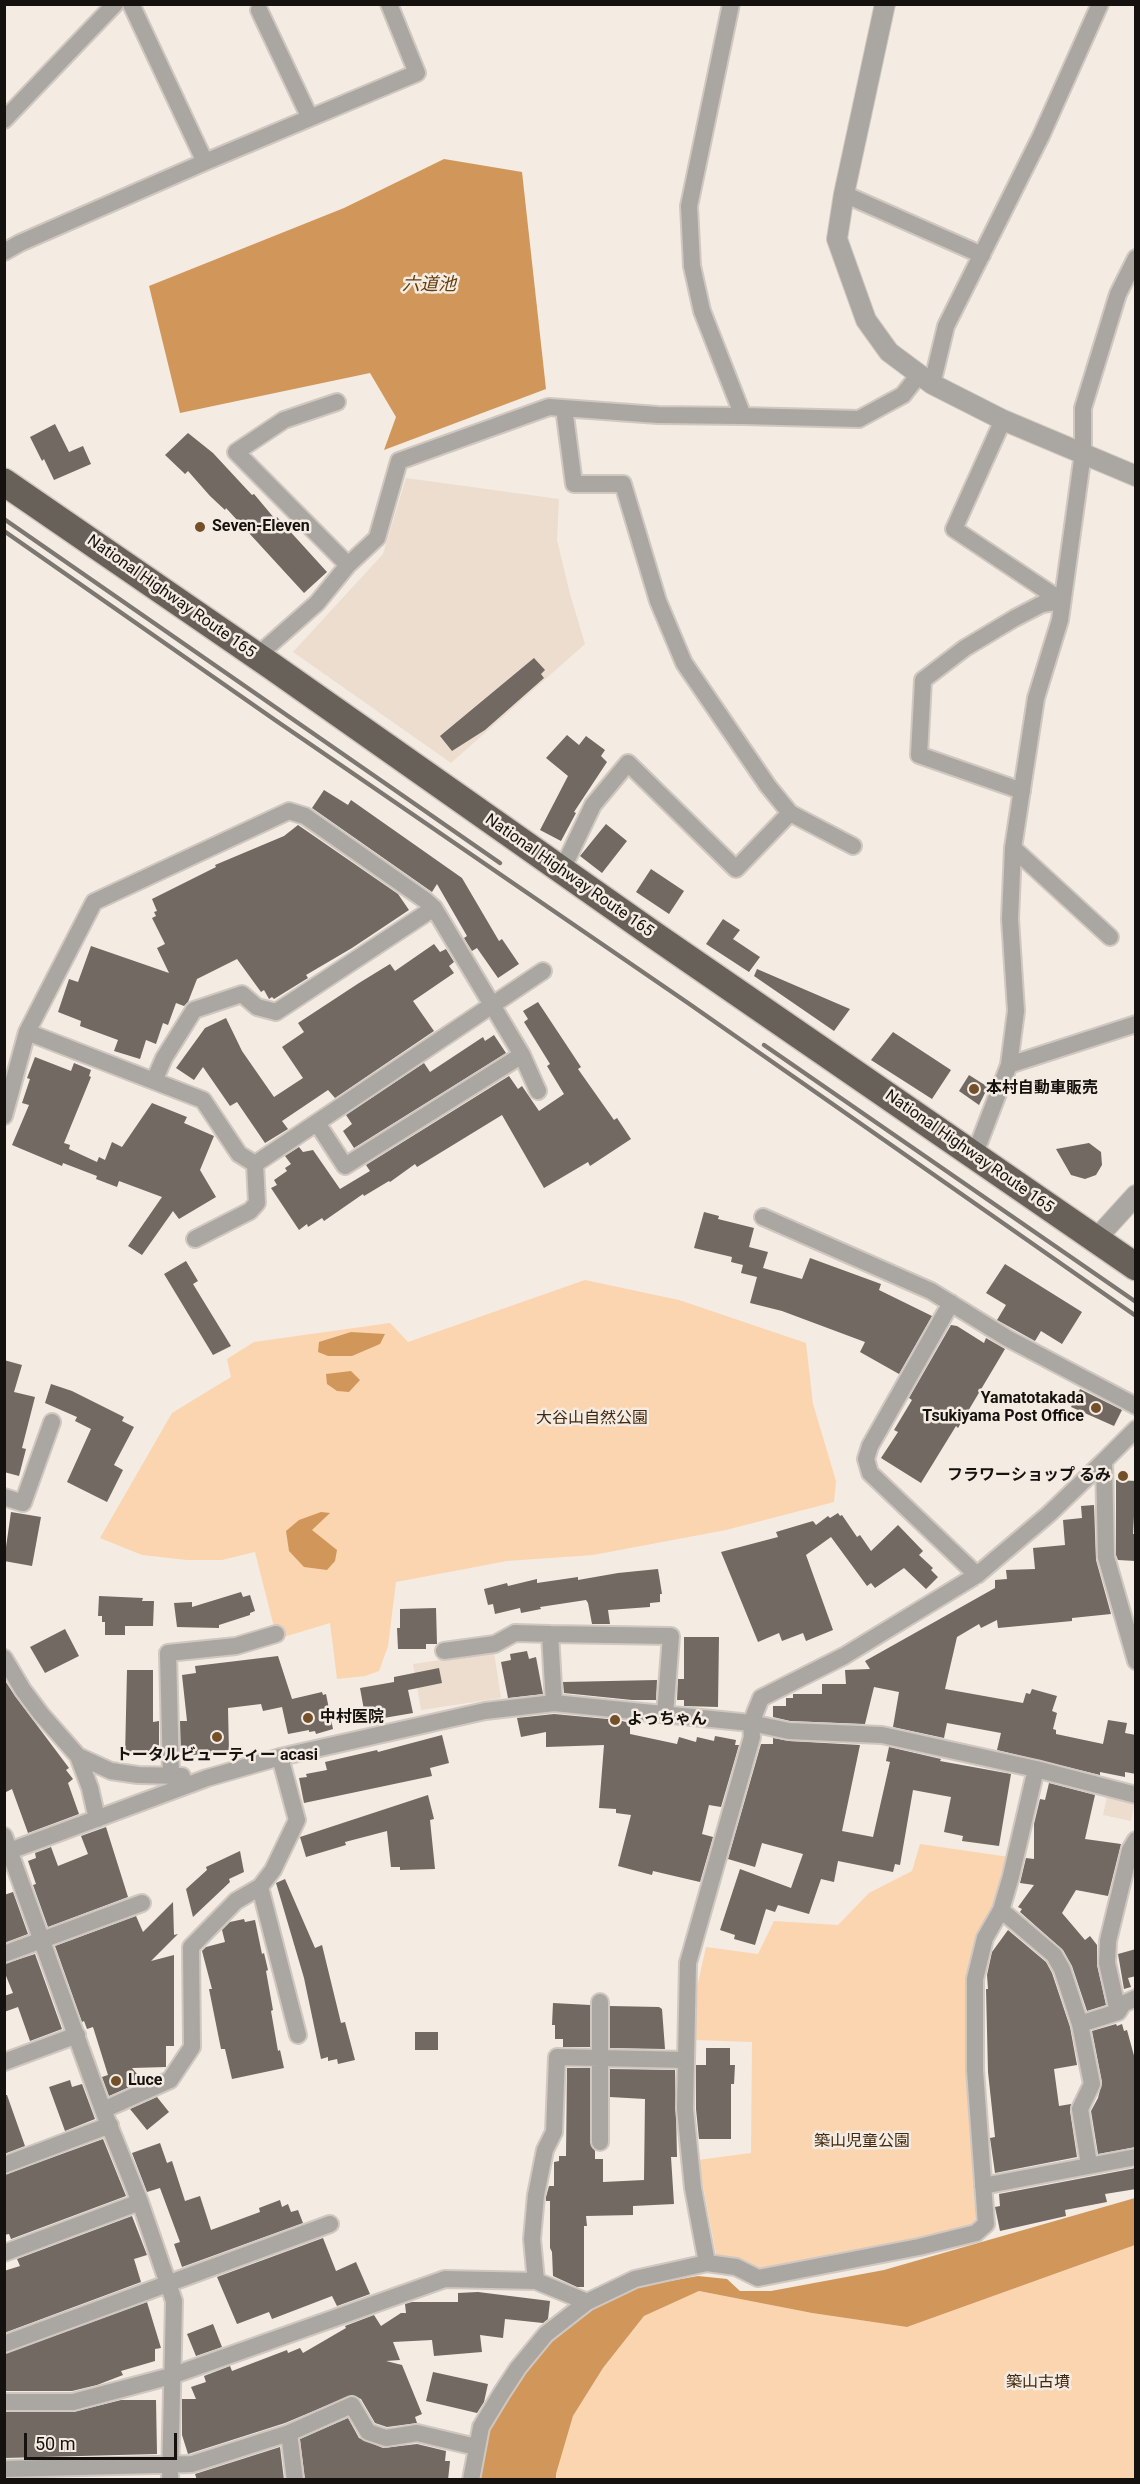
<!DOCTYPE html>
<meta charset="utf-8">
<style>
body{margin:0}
#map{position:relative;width:1140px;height:2484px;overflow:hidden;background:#f4ebe2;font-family:Roboto,sans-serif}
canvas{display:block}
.frame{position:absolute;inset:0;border:6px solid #14110e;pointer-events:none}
.scale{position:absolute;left:24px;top:2433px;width:153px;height:27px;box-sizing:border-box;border:3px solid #14110e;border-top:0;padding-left:8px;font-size:18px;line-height:21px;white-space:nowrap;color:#14110e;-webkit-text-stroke:4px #f4ebe2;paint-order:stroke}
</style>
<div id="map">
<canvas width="1140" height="2484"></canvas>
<div class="frame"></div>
<div class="scale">50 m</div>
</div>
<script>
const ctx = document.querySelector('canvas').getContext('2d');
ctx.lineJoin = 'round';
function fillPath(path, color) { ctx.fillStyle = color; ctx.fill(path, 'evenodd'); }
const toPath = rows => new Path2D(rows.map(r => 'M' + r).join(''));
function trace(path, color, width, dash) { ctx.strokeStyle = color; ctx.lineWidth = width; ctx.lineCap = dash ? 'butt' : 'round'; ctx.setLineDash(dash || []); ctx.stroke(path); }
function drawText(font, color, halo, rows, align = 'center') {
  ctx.font = font + ' Roboto,"Noto Sans JP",sans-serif'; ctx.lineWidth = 5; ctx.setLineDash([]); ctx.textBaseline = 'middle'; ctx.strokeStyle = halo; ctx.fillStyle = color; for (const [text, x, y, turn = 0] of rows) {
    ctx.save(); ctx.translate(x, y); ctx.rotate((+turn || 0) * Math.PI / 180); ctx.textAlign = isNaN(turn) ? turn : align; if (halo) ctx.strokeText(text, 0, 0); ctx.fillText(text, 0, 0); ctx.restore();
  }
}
fillPath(toPath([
 [406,478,559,499,557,540,570,594,585,644,451,763,293,652,383,554],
 [494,1652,501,1698,421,1710,413,1664],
 [1108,1792,1135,1801,1131,1821,1103,1815]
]), '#ecddcf');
fillPath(toPath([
 [585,1280,679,1300,806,1343,813,1404,836,1481,834,1502,726,1530,593,1555,507,1561,396,1582,388,1646,379,1671,365,1676,337,1679,330,1623,277,1639,255,1552,222,1560,187,1560,142,1555,100,1538,172,1413,231,1377,227,1359,254,1342,390,1323,408,1342],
 [920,1844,1009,1857,1001,1874,995,1905,976,1935,969,1978,969,2107,976,2226,765,2273,716,2254,698,2160,751,2153,752,2042,695,2040,697,1987,706,1947,758,1954,774,1921,838,1925,869,1893,912,1871],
 [1135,2245,1135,2479,557,2480,556,2474,573,2416,603,2368,644,2316,699,2291,812,2313,907,2327]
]), '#fbd5af');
fillPath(toPath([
 [444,159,522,172,546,389,384,450,396,417,370,373,180,413,149,286,344,208],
 [351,1332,385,1334,380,1344,352,1356,328,1356,318,1352,319,1342],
 [351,1371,360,1380,349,1392,337,1391,327,1384,326,1374],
 [321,1512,330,1513,312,1530,337,1550,335,1561,327,1570,304,1567,289,1551,286,1531,299,1520],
 [1135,2198,1135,2245,907,2327,812,2313,699,2291,644,2316,603,2368,573,2416,556,2474,556,2479,480,2479,480,2450,488,2430,510,2393,551,2337,568,2323,620,2290,698,2276,727,2279,740,2291,771,2291,884,2270]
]), '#d1975a');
fillPath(toPath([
 [55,424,69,452,83,446,91,464,54,480,44,459,42,461,30,437],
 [188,433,213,453,252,495,254,494,275,519,277,517,327,572,304,593,226,508,225,510,210,496,188,471,185,474,165,455],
 [534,658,545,670,541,674,544,678,485,730,452,751,440,736],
 [567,735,579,745,586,736,605,750,601,756,607,762,574,812,576,813,561,841,540,830,568,776,546,758],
 [324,790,348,805,351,800,462,878,499,941,502,939,519,964,498,978,477,948,472,951,464,938,467,936,437,884,432,892,312,808],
 [606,824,627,841,602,873,580,856],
 [298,825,398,894,409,910,352,948,306,975,308,978,274,999,272,997,269,999,264,990,261,992,237,959,197,979,188,1002,184,1006,176,1003,168,1025,163,1023,156,1044,146,1040,140,1059,114,1051,118,1040,80,1026,81,1021,58,1012,69,979,78,982,91,946,169,973,157,948,165,944,152,918,156,916,154,912,157,911,152,899,216,867,215,865,284,836],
 [651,869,684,891,669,914,636,892],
 [723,919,740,930,733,939,760,957,749,972,706,944],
 [434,944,440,952,446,949,454,962,449,966,454,973,413,1001,434,1031,335,1098,328,1090,282,1121,288,1129,265,1143,237,1102,230,1106,203,1067,194,1080,176,1068,205,1028,226,1018,242,1051,274,1097,303,1078,282,1047,304,1032,298,1023,359,983,390,964,395,971],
 [757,969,850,1009,834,1031,754,976],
 [538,1002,581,1067,578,1069,614,1120,617,1118,631,1139,590,1166,588,1162,544,1188,502,1115,417,1167,415,1164,390,1182,389,1181,364,1196,363,1194,324,1221,322,1218,308,1227,307,1224,299,1230,271,1188,277,1185,274,1180,287,1171,285,1168,291,1164,285,1156,299,1147,303,1152,313,1150,340,1189,370,1171,366,1165,509,1076,518,1089,522,1086,539,1111,564,1094,547,1066,550,1064,524,1022,528,1019,523,1011],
 [893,1032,951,1070,932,1099,871,1060],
 [494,1035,506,1053,354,1148,343,1131,352,1124,346,1115,424,1063,430,1072,483,1037,485,1041],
 [35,1057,71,1071,74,1063,91,1070,89,1076,91,1077,64,1143,70,1145,69,1149,97,1162,99,1157,105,1160,112,1142,122,1147,152,1103,187,1117,184,1123,214,1136,200,1170,216,1197,179,1219,173,1211,142,1255,128,1246,162,1197,119,1181,117,1187,96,1179,97,1176,63,1163,62,1166,12,1145,29,1105,22,1103,30,1079,27,1078],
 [969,1075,988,1087,979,1105,959,1091],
 [1089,1143,1101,1152,1102,1165,1096,1175,1085,1179,1071,1175,1056,1149],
 [704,1212,719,1216,718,1219,754,1228,749,1247,768,1252,763,1268,802,1279,810,1258,881,1284,879,1290,932,1316,899,1374,860,1352,865,1342,782,1311,750,1303,757,1277,741,1273,743,1265,731,1262,732,1257,694,1248],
 [186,1261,198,1281,193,1284,231,1346,213,1355,164,1274],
 [1005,1264,1082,1312,1062,1344,1041,1331,1035,1341,997,1320,1006,1305,986,1293],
 [951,1325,957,1326,984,1343,986,1338,1005,1349,958,1428,956,1426,921,1483,881,1458,898,1432,894,1430,912,1400,909,1398],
 [4,1360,22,1365,14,1392,35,1397,22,1448,26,1449,19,1476,4,1472],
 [51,1384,72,1391,124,1417,122,1421,134,1427,114,1465,123,1470,107,1502,67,1482,91,1429,75,1421,77,1417,45,1403],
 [1080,1389,1122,1410,1114,1426,1071,1407],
 [1116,1480,1136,1481,1133,1534,1136,1534,1136,1561,1118,1560,1116,1555],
 [1094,1505,1096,1560,1111,1614,1072,1618,1072,1621,998,1628,997,1620,981,1628,979,1624,957,1637,945,1689,1023,1703,1026,1693,1030,1694,1032,1689,1057,1696,1052,1711,1057,1713,1053,1729,1056,1730,1056,1734,1103,1744,1108,1720,1127,1723,1125,1733,1136,1735,1136,1774,1125,1772,1125,1777,1100,1772,1100,1775,997,1750,1001,1733,947,1723,944,1738,893,1727,899,1692,874,1687,865,1724,790,1721,773,1717,773,1706,786,1706,786,1698,793,1698,793,1694,822,1694,822,1684,846,1684,845,1670,870,1669,865,1661,995,1588,995,1580,1007,1579,1006,1570,1035,1569,1033,1548,1065,1545,1063,1520,1082,1518,1081,1506],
 [11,1512,41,1517,32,1566,4,1561],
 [838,1513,840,1516,842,1515,857,1537,860,1535,871,1551,898,1525,923,1551,919,1555,933,1568,931,1570,938,1577,926,1589,904,1568,875,1588,871,1583,867,1586,831,1537,806,1555,833,1630,806,1641,803,1633,782,1641,779,1633,758,1642,721,1552,778,1537,776,1532,813,1521,816,1525,828,1516,830,1518],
 [658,1569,662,1594,660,1594,660,1602,650,1603,650,1607,608,1610,610,1624,592,1624,588,1603,586,1600,540,1607,541,1609,521,1613,520,1608,495,1614,493,1604,488,1605,484,1589,507,1583,508,1586,537,1579,537,1583,578,1577,578,1580,618,1573],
 [241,1592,243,1597,250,1595,255,1611,250,1613,250,1615,219,1625,219,1628,177,1627,174,1603,192,1602,192,1607],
 [99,1596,143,1598,142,1601,154,1601,153,1626,125,1626,125,1635,105,1635,105,1622,102,1622,102,1616,98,1616],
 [436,1608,437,1644,426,1644,426,1649,398,1649,397,1628,400,1628,400,1609],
 [65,1629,79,1656,45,1673,30,1647],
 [684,1637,719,1637,718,1707,684,1706,684,1700,677,1700,678,1679,684,1679],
 [527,1651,529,1659,536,1657,543,1694,508,1698,501,1662,511,1660,510,1654],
 [278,1656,292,1699,322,1692,323,1695,326,1694,333,1729,316,1734,315,1731,309,1732,309,1730,288,1734,282,1707,263,1711,261,1704,228,1708,229,1752,181,1756,180,1721,187,1721,182,1675,196,1673,195,1666],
 [439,1668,442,1683,408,1690,413,1713,366,1721,360,1688,394,1682,394,1677],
 [127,1670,153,1670,153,1722,159,1721,159,1757,125,1757],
 [4,1679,15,1696,69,1768,66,1770,73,1779,68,1783,79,1814,28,1833,12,1789,4,1793],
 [657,1680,656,1700,632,1700,564,1693,563,1682],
 [554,1714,618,1720,630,1723,630,1734,677,1744,679,1737,696,1742,697,1737,714,1741,715,1736,736,1740,735,1745,739,1745,721,1807,709,1805,702,1834,713,1837,700,1882,653,1871,652,1875,618,1866,631,1815,616,1813,616,1809,599,1808,604,1745,546,1747,546,1732,521,1737,517,1718],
 [442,1735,449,1763,430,1768,432,1776,304,1803,299,1778,307,1777,306,1774,327,1770,325,1762,377,1750,378,1752],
 [773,1738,789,1741,860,1745,842,1831,873,1837,890,1762,886,1761,889,1747,941,1759,940,1761,1011,1774,999,1846,962,1841,963,1836,944,1832,951,1797,913,1790,900,1865,895,1864,893,1872,838,1861,834,1882,821,1879,809,1914,778,1905,775,1912,766,1909,755,1945,734,1939,735,1935,720,1930,740,1869,791,1888,803,1854,762,1843,755,1867,728,1859,761,1744,773,1744],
 [1049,1783,1095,1795,1085,1839,1121,1844,1108,1896,1076,1890,1062,1913,1085,1940,1090,1936,1097,1945,1097,1965,1106,2005,1087,2011,1072,1966,1063,1950,1020,1912,1022,1909,1018,1907,1034,1885,1020,1883,1026,1858,1034,1859,1034,1824,1040,1799,1045,1800],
 [428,1795,434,1819,430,1820,435,1869,400,1870,400,1867,391,1867,387,1831,345,1842,346,1845,306,1857,300,1837],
 [106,1827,128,1897,48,1927,33,1885,36,1884,28,1861,36,1858,35,1853,51,1847,58,1866,88,1854,81,1836],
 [240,1851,244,1872,229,1879,230,1882,193,1917,186,1889,207,1870,206,1867],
 [285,1879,315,1948,322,1945,341,2023,345,2022,355,2060,338,2064,337,2059,328,2061,328,2057,321,2059,304,1978,276,1883],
 [13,1892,28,1934,4,1943,4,1895],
 [173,1902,174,1935,178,1934,151,1961,174,1955,174,2046,166,2046,166,2067,132,2068,143,2081,109,2096,102,2077,108,2075,93,2027,87,2029,84,2021,82,2022,55,1946,136,1916,143,1932],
 [244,1919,245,1922,255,1920,262,1954,264,1953,268,1970,266,1971,273,2010,271,2011,278,2051,280,2050,284,2068,232,2079,225,2049,221,2049,209,1989,212,1989,202,1951,206,1947,225,1942,222,1930,230,1922],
 [1008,1930,1046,1962,1052,1973,1070,2027,1077,2065,1054,2069,1059,2106,1071,2104,1070,2111,1077,2157,995,2173,990,2138,995,2137,988,2072,986,1989,988,1989,987,1975,992,1952],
 [1136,1949,1136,1976,1128,1978,1131,1987,1124,1989,1118,1954],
 [35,1954,62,2029,30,2041,18,2007,4,2012,4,1996,13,1993,4,1971,4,1964],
 [553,2003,590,2005,590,2047,563,2047,563,2039,555,2039,555,2025,552,2025],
 [610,2006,659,2007,662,2009,665,2049,610,2048],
 [1116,2024,1117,2026,1122,2024,1124,2031,1127,2030,1136,2063,1136,2147,1098,2154,1091,2111,1098,2098,1102,2082,1092,2031],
 [415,2032,438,2032,438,2050,415,2050],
 [706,2048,730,2048,730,2065,735,2065,734,2084,731,2084,731,2139,699,2139,696,2109,696,2065,706,2065],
 [567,2068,590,2068,590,2142,595,2151,595,2159,603,2159,603,2182,644,2180,645,2099,610,2097,610,2069,675,2070,677,2157,671,2157,674,2204,633,2206,633,2215,586,2216,587,2226,584,2226,584,2287,577,2287,553,2276,552,2252,550,2248,550,2201,546,2201,546,2197,549,2186,554,2186,554,2162,559,2161,559,2156,566,2156],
 [70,2080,72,2087,82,2084,95,2119,65,2131,49,2087],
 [4,2095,7,2095,25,2146,4,2154],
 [157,2097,169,2112,147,2130,130,2109],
 [103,2139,126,2196,11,2239,9,2234,4,2235,4,2175],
 [160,2143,167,2163,172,2161,185,2201,200,2196,211,2230,260,2212,259,2208,280,2200,282,2207,288,2204,291,2212,298,2210,303,2223,182,2267,174,2244,180,2242,160,2188,147,2192,132,2153],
 [1136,2168,1136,2189,1105,2194,1107,2202,1065,2210,1066,2216,1000,2231,995,2207,1000,2206,999,2194],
 [132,2216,147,2255,134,2259,141,2282,4,2333,4,2271,20,2266,17,2259],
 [323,2238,336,2271,356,2262,370,2294,337,2306,332,2296,272,2319,269,2312,237,2324,217,2277],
 [478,2292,550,2301,548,2319,543,2323,505,2319,503,2338,480,2335,482,2352,434,2356,432,2340,393,2342,400,2360,386,2361,402,2365,422,2414,415,2417,417,2423,387,2427,375,2423,361,2399,352,2395,285,2423,188,2454,182,2435,182,2399,196,2399,191,2387,206,2382,204,2376,230,2366,232,2371,287,2350,288,2353,300,2348,303,2353,346,2328,345,2326,374,2315,381,2326,401,2313,406,2313,405,2304,412,2302,458,2302,458,2293],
 [147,2302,161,2348,155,2349,155,2361,121,2371,123,2375,97,2385,72,2391,4,2391,4,2354],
 [213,2324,222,2347,196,2356,187,2334],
 [433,2372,488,2384,484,2402,477,2413,426,2401],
 [121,2400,156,2400,157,2454,4,2458,4,2412,73,2412],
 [348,2418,359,2438,383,2448,417,2444,446,2451,445,2461,450,2461,448,2480,305,2480,300,2439],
 [280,2447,284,2480,197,2480,195,2474]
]), '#716962');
const minor = toPath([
 [131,4,205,162],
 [731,4,689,206,692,266,702,311,743,416,859,419,903,395,918,376],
 [259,10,310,118],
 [4,120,115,4],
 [844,194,982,255],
 [4,252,20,243,205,162,417,73,389,4],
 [932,384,946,326,1041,136,1100,4],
 [337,402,284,420,236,452,348,565],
 [564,408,574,484,623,484,658,601,684,663,768,786,790,813,853,846],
 [1003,420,954,529,1062,601],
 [257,656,317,603,348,565,377,538,399,461,549,407,658,415,743,416],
 [1022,791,919,755,923,680,965,648,1015,618,1042,604,1062,601],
 [1013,848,1110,937],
 [562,870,593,805,628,763,736,869,790,813],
 [27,1032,203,1100,239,1154,255,1164,543,971],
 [1009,1065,1136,1024],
 [154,1081,164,1058,194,1010,242,994,257,1007,276,1012,434,908],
 [4,1116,27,1032,94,902,289,811,305,816,425,900,434,908,522,1055,538,1091],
 [317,1123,345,1166,522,1055],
 [974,1156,1009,1065,1016,1011,1010,919,1013,848,1036,698,1060,620,1083,453,1083,408,1118,294,1136,258],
 [763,1217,931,1291,1007,1338,1136,1406],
 [195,1239,250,1211,257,1203,255,1164],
 [951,1303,870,1446,866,1459,870,1473,977,1575],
 [1136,1429,1104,1461,1106,1557,1136,1661],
 [4,1497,23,1503,52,1422],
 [550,1634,671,1636,665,1715],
 [444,1651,495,1644,515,1633,550,1634,554,1703],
 [4,1658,23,1690,41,1714,78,1756,90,1788,97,1819],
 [78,1756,111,1771,138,1775,182,1776],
 [171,1775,168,1653,236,1646,276,1634],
 [4,1836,103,2110,140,2202,174,2301,170,2480],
 [4,1853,207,1778,280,1757,485,1711,554,1703,751,1723,789,1731,882,1735,1036,1769,1136,1795],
 [260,1887,298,2035],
 [1001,1910,1054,1955,1062,1969,1080,2024,1118,2012,1123,2004,1136,1998],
 [4,1954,142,1903],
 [600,2002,600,2142],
 [1118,2012,1107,1963,1108,1941,1130,1850,1136,1840],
 [1080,2024,1092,2084,1080,2109,1089,2164],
 [4,2062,77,2035],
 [103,2110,170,2080,192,2047,191,1947,236,1901,260,1887,273,1870,297,1820,280,1757],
 [4,2165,110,2125],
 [983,2186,1136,2157],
 [4,2253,140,2202],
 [707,2263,693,2188,685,2109,688,1963,752,1737,751,1723,761,1698,844,1656,977,1575,1049,1514,1104,1461],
 [536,2281,532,2239,536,2195,545,2150,554,2132,557,2057,686,2060],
 [4,2344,330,2224],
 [4,2402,73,2402,171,2376,445,2279,536,2281,587,2302],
 [289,2433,352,2405,368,2432,386,2438,417,2433,476,2447],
 [4,2469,192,2464,289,2433,295,2480],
 [471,2480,481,2427,501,2394,518,2368,546,2334,587,2302,635,2279,707,2263,736,2267,758,2278,919,2247,976,2233,986,2224,975,2070,975,1979,985,1938,1001,1910,1011,1876,1036,1769]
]);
const tertiary = toPath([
 [885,4,844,194,837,239,866,320,889,352,932,384,1003,420,1136,476],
 [1096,1239,1136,1195]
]);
const trunk = toPath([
 [4,482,273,667,654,935,1136,1267]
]);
trace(minor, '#d0c8c0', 20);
trace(tertiary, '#d0c8c0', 22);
trace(trunk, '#d0c8c0', 30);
trace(minor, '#aaa6a2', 16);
trace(tertiary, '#aaa6a2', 20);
trace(trunk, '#68615a', 27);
trace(toPath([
 [4,519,500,863],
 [4,531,275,720,688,1003,1136,1316],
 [764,1045,1136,1302]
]), '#7c7771', 4.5);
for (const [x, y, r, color] of [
 [200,527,6,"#74502a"],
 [974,1089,6,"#74502a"],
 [1096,1408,6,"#74502a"],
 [1123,1476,6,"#74502a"],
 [308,1718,6,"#74502a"],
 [615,1720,6,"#74502a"],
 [217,1737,6,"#74502a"],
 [116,2081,6,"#74502a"]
]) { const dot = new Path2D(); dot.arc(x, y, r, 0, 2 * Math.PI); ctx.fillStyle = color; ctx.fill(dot); trace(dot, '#f4ebe2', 2); }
drawText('bold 16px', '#14110e', '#f4ebe2', [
 ["Seven-Eleven",212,527],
 ["本村自動車販売",986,1089],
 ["Yamatotakada",1084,1399,"right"],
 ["Tsukiyama Post Office",1084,1417,"right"],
 ["フラワーショップ るみ",1111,1476,"right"],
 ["中村医院",320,1718],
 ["よっちゃん",627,1720],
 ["トータルビューティー acasi",217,1756,"center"],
 ["Luce",128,2081]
], 'left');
drawText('16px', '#14110e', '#f4ebe2', [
 ["National Highway Route 165",171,597,35],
 ["National Highway Route 165",569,876,35],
 ["National Highway Route 165",969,1152,35]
]);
drawText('16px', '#41290e', '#f4ebe2', [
 ["大谷山自然公園",592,1419],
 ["築山児童公園",862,2142],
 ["築山古墳",1038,2383]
]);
drawText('italic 18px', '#633d0c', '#f4ebe2', [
 ["六道池",429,285]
]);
</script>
